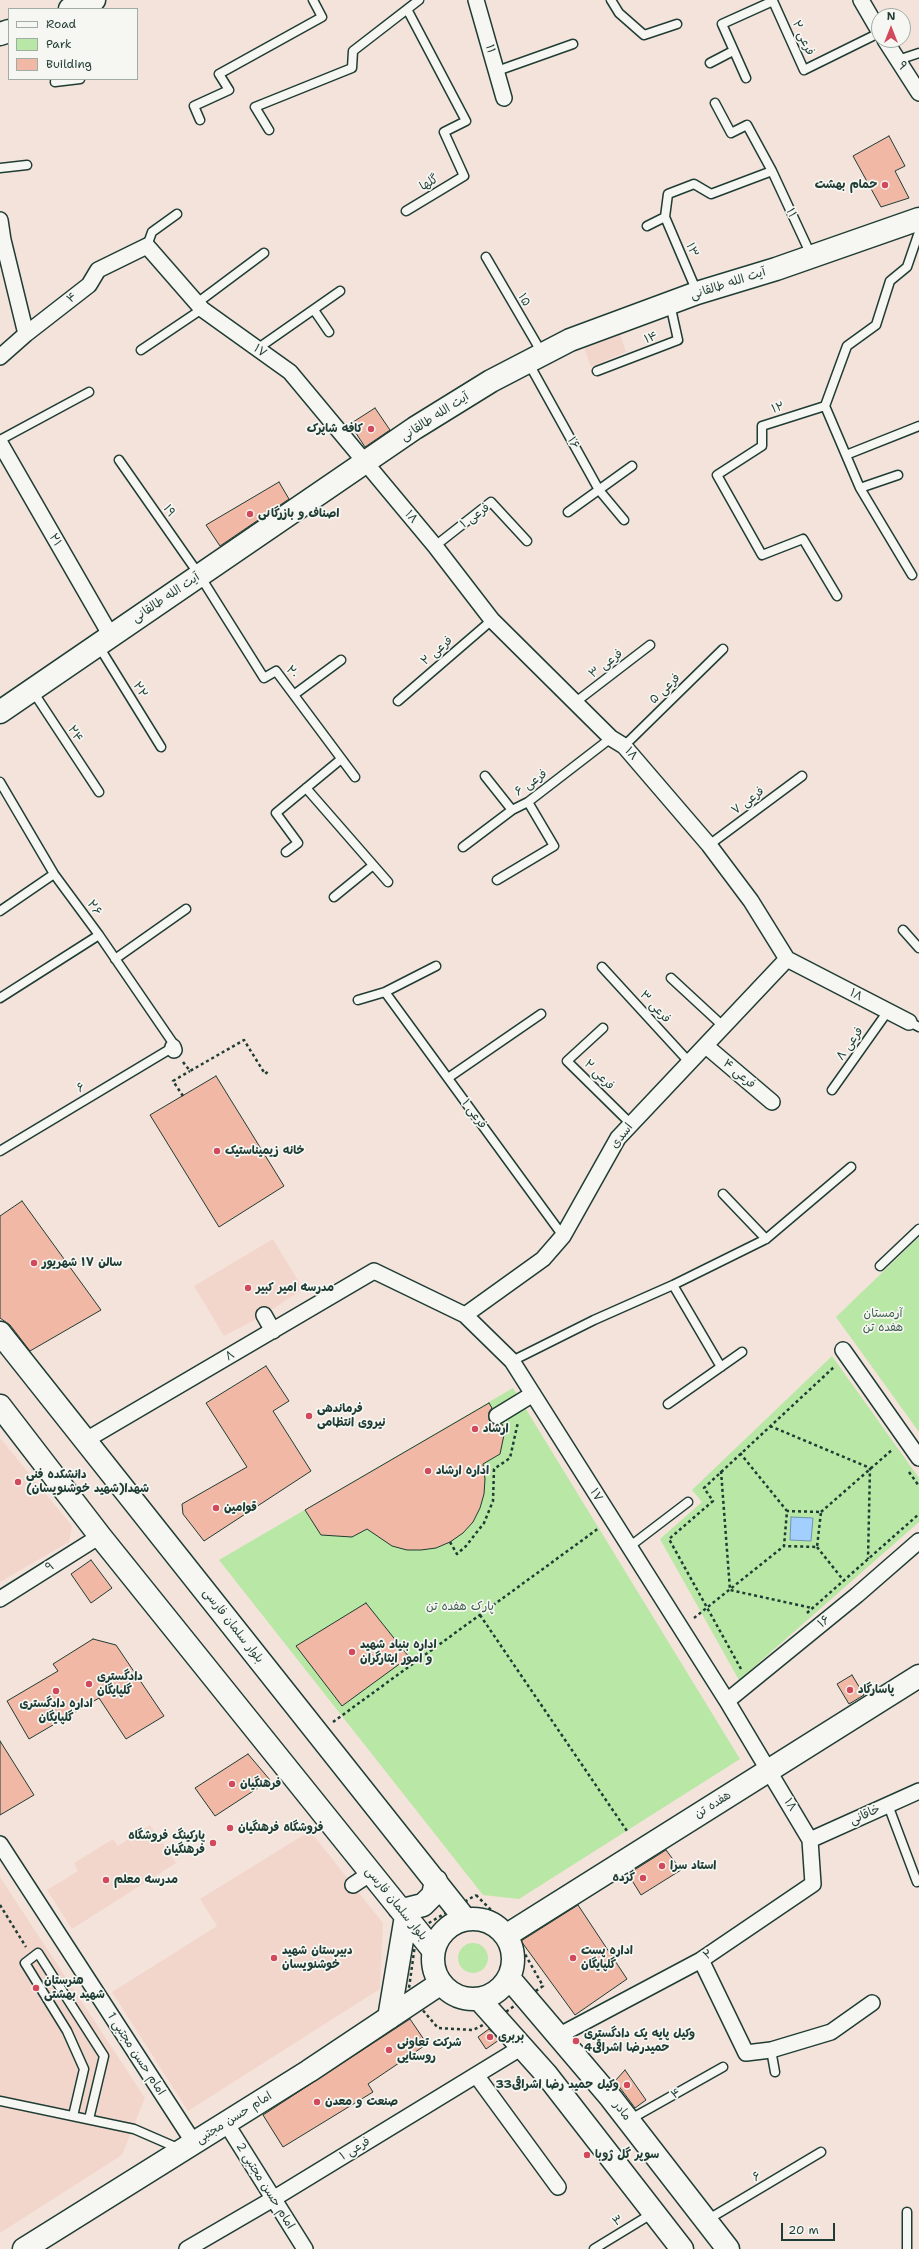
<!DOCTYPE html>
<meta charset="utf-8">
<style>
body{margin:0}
#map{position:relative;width:919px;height:2249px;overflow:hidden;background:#f4e3db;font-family:"Shantell Sans",sans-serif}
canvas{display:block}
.legend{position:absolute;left:8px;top:8px;width:130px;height:72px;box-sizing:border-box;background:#f6f6f2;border:1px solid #a0aca6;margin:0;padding:5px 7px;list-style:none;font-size:12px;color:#1f3d34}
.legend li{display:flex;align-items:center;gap:8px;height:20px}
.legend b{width:20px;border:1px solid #a0aca6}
.north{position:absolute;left:871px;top:8px;width:40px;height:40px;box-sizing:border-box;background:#f6f6f2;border:1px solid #a0aca6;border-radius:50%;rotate:0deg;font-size:11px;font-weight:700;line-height:16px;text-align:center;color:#1f3d34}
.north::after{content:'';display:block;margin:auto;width:14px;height:18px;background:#d1495b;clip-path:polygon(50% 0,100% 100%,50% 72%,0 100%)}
.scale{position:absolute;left:781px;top:2223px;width:54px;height:18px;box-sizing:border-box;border:2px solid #1f3d34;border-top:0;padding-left:5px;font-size:12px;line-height:14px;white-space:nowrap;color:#1f3d34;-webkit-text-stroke:3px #f6f6f2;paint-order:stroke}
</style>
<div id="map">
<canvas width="919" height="2249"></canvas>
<ul class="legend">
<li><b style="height:5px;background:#f6f6f2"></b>Road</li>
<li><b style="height:11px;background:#b8e7a6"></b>Park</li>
<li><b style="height:11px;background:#f0b8a5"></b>Building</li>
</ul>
<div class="north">N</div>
<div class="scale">20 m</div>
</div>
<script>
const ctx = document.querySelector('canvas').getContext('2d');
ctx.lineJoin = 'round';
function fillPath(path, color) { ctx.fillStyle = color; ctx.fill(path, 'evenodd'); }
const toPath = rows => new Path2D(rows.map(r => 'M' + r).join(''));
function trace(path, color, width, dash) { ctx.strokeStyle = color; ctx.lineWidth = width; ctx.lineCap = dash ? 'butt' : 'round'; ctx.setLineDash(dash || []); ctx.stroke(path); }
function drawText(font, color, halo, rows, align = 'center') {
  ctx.font = font + ' "Shantell Sans","Playpen Sans Arabic",sans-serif'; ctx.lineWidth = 3.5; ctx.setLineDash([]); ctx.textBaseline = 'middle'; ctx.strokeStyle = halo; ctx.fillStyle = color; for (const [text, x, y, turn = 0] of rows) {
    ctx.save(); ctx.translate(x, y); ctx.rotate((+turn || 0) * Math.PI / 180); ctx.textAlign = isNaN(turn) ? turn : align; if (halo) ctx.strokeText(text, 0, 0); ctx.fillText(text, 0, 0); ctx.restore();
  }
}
fillPath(toPath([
 [618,329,626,352,591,367,582,342],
 [273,1239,303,1289,264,1315,224,1336,194,1286],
 [0,1438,72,1526,69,1542,0,1582],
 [150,1825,176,1863,72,1929,47,1890,78,1871,74,1863,113,1839,118,1846],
 [310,1831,383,1923,380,1989,188,2111,112,1992,217,1926,200,1899],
 [0,1877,145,2098,122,2155,0,2233]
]), '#f3d6cb');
fillPath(toPath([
 [919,1237,919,1432,836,1317],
 [832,1356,919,1478,919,1522,739,1680,660,1539,702,1502,692,1490],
 [513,1388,740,1759,519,1899,483,1895,219,1560],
 '458 1958a15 15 0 1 1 30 0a15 15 0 1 1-30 0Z'
]), '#b8e7a6');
const water = toPath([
 [791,1517,813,1518,811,1541,790,1540,791,1517]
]);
fillPath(water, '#a2cffd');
trace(water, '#6e95ad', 1);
const building = toPath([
 [889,136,905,166,895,171,909,198,881,207,853,156,889,136],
 [375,408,390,430,365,447,350,424,375,408],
 [279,482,289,499,220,546,206,525,279,482],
 [216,1076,284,1186,219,1227,150,1115,216,1076],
 [22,1201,101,1310,30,1351,10,1325,0,1318,0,1216,22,1201],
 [266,1366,289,1401,273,1411,311,1471,204,1541,183,1514,182,1504,247,1467,206,1403,266,1366],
 [489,1403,492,1408,489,1412,489,1420,493,1424,502,1424,505,1430,500,1454,483,1464,485,1479,484,1494,480,1508,473,1522,463,1533,450,1542,436,1548,421,1550,407,1550,392,1546,367,1529,352,1537,321,1535,305,1510,489,1403],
 [91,1560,112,1588,91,1603,71,1574,91,1560],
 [366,1603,409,1657,342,1706,296,1646,366,1603],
 [93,1639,116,1645,164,1716,126,1739,99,1698,29,1739,7,1701,58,1671,53,1664,93,1639],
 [852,1675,864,1695,849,1704,837,1684,852,1675],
 [0,1741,34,1795,0,1815,0,1741],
 [248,1754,270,1780,215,1816,195,1788,248,1754],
 [666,1850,681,1870,641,1895,628,1874,666,1850],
 [578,1905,627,1979,575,2015,521,1941,578,1905],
 [410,2019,427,2044,368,2084,373,2092,283,2147,263,2115,410,2019],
 [489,2029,499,2040,486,2049,478,2037,489,2029],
 [625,2070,646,2100,635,2108,615,2081,625,2070]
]);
fillPath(building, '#f0b8a5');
trace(building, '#1f3d34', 1);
const lane = toPath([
 [611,0,619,13,644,35,677,24],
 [898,60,919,53],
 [710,63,733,51],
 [497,71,573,44],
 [746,78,722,24,773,1,804,70,879,33],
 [55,82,80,79],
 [715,103,731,133,747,125,772,171,811,255],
 [200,120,194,106,229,90,219,74,322,17,313,0],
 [269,130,255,107,352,68,353,51,419,0],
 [0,168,27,165],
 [406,211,464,176,444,132,466,121,408,11],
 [665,217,697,292],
 [647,226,665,217,668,194,694,184,711,194,772,171],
 [147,246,152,232,177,214],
 [486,257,542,353],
 [197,303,264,253],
 [314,310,329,332],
 [257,349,340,291],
 [141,350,202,309],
 [528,362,599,490,624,520],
 [597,371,678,340,670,304],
 [825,406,860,488,912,575],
 [0,440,89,392],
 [846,455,919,426],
 [119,460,200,576,264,678,276,671,355,777],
 [860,488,898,475],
 [568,512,632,466],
 [435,546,491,502,527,541],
 [837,596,803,539,762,555,717,475,762,446,762,426,825,406,847,346,876,325,890,281,907,267,919,232],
 [98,645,161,747],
 [32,690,99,792],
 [295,694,341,660],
 [398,701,492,620],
 [577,701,650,645],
 [624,746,723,649],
 [485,776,512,810],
 [0,782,54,874,99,935,175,1046,0,1151],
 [306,788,388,882],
 [709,845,802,776],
 [463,847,512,810,528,802,611,738],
 [286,852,298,843,276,813,340,760],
 [497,880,554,846,528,802],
 [334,897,372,866],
 [0,911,54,874],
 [903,930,919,948],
 [115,959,186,909],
 [602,967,690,1063],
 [671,978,724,1027],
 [385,992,563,1236],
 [0,998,99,935],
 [358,1000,385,992,436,966],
 [909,1022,919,1027],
 [603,1028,567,1061,631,1124],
 [448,1078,541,1014],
 [832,1090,888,1011],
 [723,1194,766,1239],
 [880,1266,919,1229],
 [673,1285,721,1367],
 [512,1361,594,1320,673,1285,766,1239,851,1167],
 [668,1404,742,1352],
 [629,1547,688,1502],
 [888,1805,917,1882],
 [771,2050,775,2072],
 [0,2101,134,2129,180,2149],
 [73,2116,84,2069,67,2031,25,1963,38,1953,104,2056,89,2119],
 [629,2120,723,2067],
 [907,2212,907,2249],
 [707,2220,821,2152],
 [594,2249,653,2213]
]);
const street = toPath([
 [476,0,504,98],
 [861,0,879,31],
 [885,40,919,93],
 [0,220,3,240,26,334],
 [0,357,26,334,89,285,98,270,147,246,202,309,290,372,435,546,492,620,611,738,624,746,709,845,751,901,787,959,909,1022],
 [0,443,111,636],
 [706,1046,772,1102],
 [173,1047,174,1050],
 [264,1315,273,1331],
 [465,1315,543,1259,563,1236,618,1138,787,959],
 [843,1350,919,1458],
 [497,1416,533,1394],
 [86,1440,374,1271,465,1315,512,1361,727,1701,810,1840,813,1884,701,1960,558,2036],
 [0,1599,100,1536],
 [727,1701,857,1595,919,1541],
 [810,1840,919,1791],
 [0,1844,194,2143],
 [353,1885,371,1873],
 [701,1960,746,2053,771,2050,831,2032,872,2003],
 [476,2075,558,2187],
 [226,2123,305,2249],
 [187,2249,273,2199,522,2047]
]);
const secondary = toPath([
 [70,9,94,0],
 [0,34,9,31],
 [0,712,415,428,491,381,570,340,697,293,776,269,919,219],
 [0,1333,465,1919],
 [0,1406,100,1536,433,1950],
 [399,1908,407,1909,423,1905,433,1895,436,1881],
 '433 1959a40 40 0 1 1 80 0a40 40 0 1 1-80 0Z',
 [507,1935,919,1676],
 [509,1978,611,2098,728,2249],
 [479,1999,546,2074,682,2249],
 [389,2018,406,1916],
 [24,2249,309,2071,441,1983]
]);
trace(lane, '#1f3d34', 11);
trace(street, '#1f3d34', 18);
trace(secondary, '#1f3d34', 25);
trace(toPath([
 [183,1062,190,1071,244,1040,265,1074,270,1070],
 [183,1096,173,1081,190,1071],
 [770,1426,870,1468,868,1559],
 [740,1453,787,1511,784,1546,817,1547,821,1512,787,1511],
 [721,1471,730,1590,812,1608],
 [909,1472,919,1486],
 [821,1512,893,1449],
 [450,1542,457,1554,466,1546,484,1523,493,1501,494,1469,510,1458,518,1422],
 [817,1547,844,1581],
 [807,1613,919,1514],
 [480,1615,627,1831],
 [694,1618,784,1546],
 [741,1669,669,1539,713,1501,704,1488,834,1367],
 [333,1722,599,1528],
 [476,1895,512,1931,543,1986,497,2018,473,2030,438,2028,415,2001,409,1988,417,1930,476,1895],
 [0,1905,26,1947]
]), '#1f3d34', 2.5, [3, 3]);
trace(lane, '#f6f6f2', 8);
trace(street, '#f6f6f2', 15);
trace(secondary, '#f6f6f2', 22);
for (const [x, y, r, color] of [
 [885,185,4,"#d1495b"],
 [371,429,4,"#d1495b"],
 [250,514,4,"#d1495b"],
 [217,1151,4,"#d1495b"],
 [34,1263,4,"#d1495b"],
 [248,1288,4,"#d1495b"],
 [309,1416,4,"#d1495b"],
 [475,1429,4,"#d1495b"],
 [428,1471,4,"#d1495b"],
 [18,1482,4,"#d1495b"],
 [216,1508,4,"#d1495b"],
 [352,1652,4,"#d1495b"],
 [89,1684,4,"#d1495b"],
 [850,1690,4,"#d1495b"],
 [56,1691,4,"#d1495b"],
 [232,1784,4,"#d1495b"],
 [230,1828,4,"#d1495b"],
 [213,1843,4,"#d1495b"],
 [662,1866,4,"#d1495b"],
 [643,1878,4,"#d1495b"],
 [106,1880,4,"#d1495b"],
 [274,1958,4,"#d1495b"],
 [573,1958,4,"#d1495b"],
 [36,1988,4,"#d1495b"],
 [490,2037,4,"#d1495b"],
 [576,2041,4,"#d1495b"],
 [389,2050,4,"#d1495b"],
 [627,2085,4,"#d1495b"],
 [317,2102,4,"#d1495b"],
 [587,2155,4,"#d1495b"]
]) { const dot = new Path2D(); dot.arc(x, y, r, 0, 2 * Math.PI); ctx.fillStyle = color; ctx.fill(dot); trace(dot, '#f6f6f2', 1.5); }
drawText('12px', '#1f3d34', '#f6f6f2', [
 ["فرعی ۲",803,38,66],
 ["۱۱",490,49,74],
 ["۹",902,66,57],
 ["گلها",429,183,-31],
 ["۱۱",791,213,66],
 ["۱۳",692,250,67],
 ["آیت الله طالقانی",728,284,-18],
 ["۴",72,298,-37],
 ["۱۵",524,300,60],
 ["۱۴",651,338,-21],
 ["۱۷",260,351,35],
 ["۱۲",778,408,-18],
 ["آیت الله طالقانی",435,417,-33],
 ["۱۶",573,443,61],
 ["۱۹",169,511,55],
 ["فرعی ۱",475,516,-36],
 ["۱۸",411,517,50],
 ["۲۱",55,540,60],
 ["آیت الله طالقانی",166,598,-34],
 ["فرعی ۲",437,651,-41],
 ["فرعی ۳",606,664,-37],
 ["۲۰",292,672,48],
 ["فرعی ۵",665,689,-44],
 ["۲۲",140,690,58],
 ["۲۴",75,734,57],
 ["۱۸",631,754,48],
 ["فرعی ۶",531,783,-35],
 ["فرعی ۷",748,801,-37],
 ["۲۶",94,908,54],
 ["۱۸",856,995,27],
 ["فرعی ۳",655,1007,47],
 ["فرعی ۸",850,1044,-55],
 ["فرعی ۴",739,1074,40],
 ["فرعی ۲",599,1075,45],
 ["۶",81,1088,-31],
 ["فرعی ۱",474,1114,54],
 ["اسدی",622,1136,-52],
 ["۸",230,1356,-30],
 ["۱۷",596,1495,58],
 ["۹",50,1567,-32],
 ["۱۶",824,1622,-39],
 ["بلوار سلمان فارسی",233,1626,52],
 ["هفده تن",713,1805,-32],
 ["۱۸",790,1805,57],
 ["خاقانی",865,1815,-24],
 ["بلوار سلمان فارسی",396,1904,51],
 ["۲",708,1955,-34],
 ["امام حسن مجتبی 1",136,2054,57],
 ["۴",676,2094,-30],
 ["مادر",622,2111,52],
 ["امام حسن مجتبی",234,2118,-32],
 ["فرعی ۱",355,2149,-31],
 ["۶",757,2177,-32],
 ["امام حسن مجتبی 2",265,2186,58],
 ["۳",618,2221,-31]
]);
drawText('bold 12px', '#1f3d34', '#f6f6f2', [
 ["حمام بهشت",877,185,"right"],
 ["کافه شاپرک",363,429,"right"],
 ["اصناف و بازرگانی",258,514],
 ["خانه زیمیناستیک",225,1151],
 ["سالن ۱۷ شهریور",42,1263],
 ["مدرسه امیر کبیر",256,1288],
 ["فرماندهی",317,1409],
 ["نیروی انتظامی",317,1423],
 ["ارشاد",483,1429],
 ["اداره ارشاد",436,1471],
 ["دانشکده فنی",26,1475],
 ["شهدا(شهید خوشنویسان)",26,1489],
 ["قوامین",224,1508],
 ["اداره بنیاد شهید",360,1645],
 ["و امور ایثارگران",360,1659],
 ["دادگستری",97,1677],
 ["گلپایگان",97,1691],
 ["پاسارگاد",858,1690],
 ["اداره دادگستری",56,1704,"center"],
 ["گلپایگان",56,1718,"center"],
 ["فرهنگیان",240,1784],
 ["فروشگاه فرهنگیان",238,1828],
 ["پارکینگ فروشگاه",205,1836,"right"],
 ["فرهنگیان",205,1850,"right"],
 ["استاد سرا",670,1866],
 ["گرده",635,1878,"right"],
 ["مدرسه معلم",114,1880],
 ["دبیرستان شهید",282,1951],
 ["خوشنویسان",282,1965],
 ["اداره پست",581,1951],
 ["گلپایگان",581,1965],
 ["هنرستان",44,1981],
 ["شهید بهشتی",44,1995],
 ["وکیل پایه یک دادگستری",584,2034],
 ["حمیدرضا اشراقی4",584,2048],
 ["بربری",498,2037],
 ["شرکت تعاونی",397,2043],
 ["روستایی",397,2057],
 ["وکیل حمید رضا اشراقی33",619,2085,"right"],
 ["صنعت و معدن",325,2102],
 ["سوپر گل ژوبا",595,2155]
], 'left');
drawText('12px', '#3e5f4b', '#f6f6f2', [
 ["آرمستان",883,1314],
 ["هفده تن",883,1328],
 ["پارک هفده تن",460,1607]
]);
</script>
